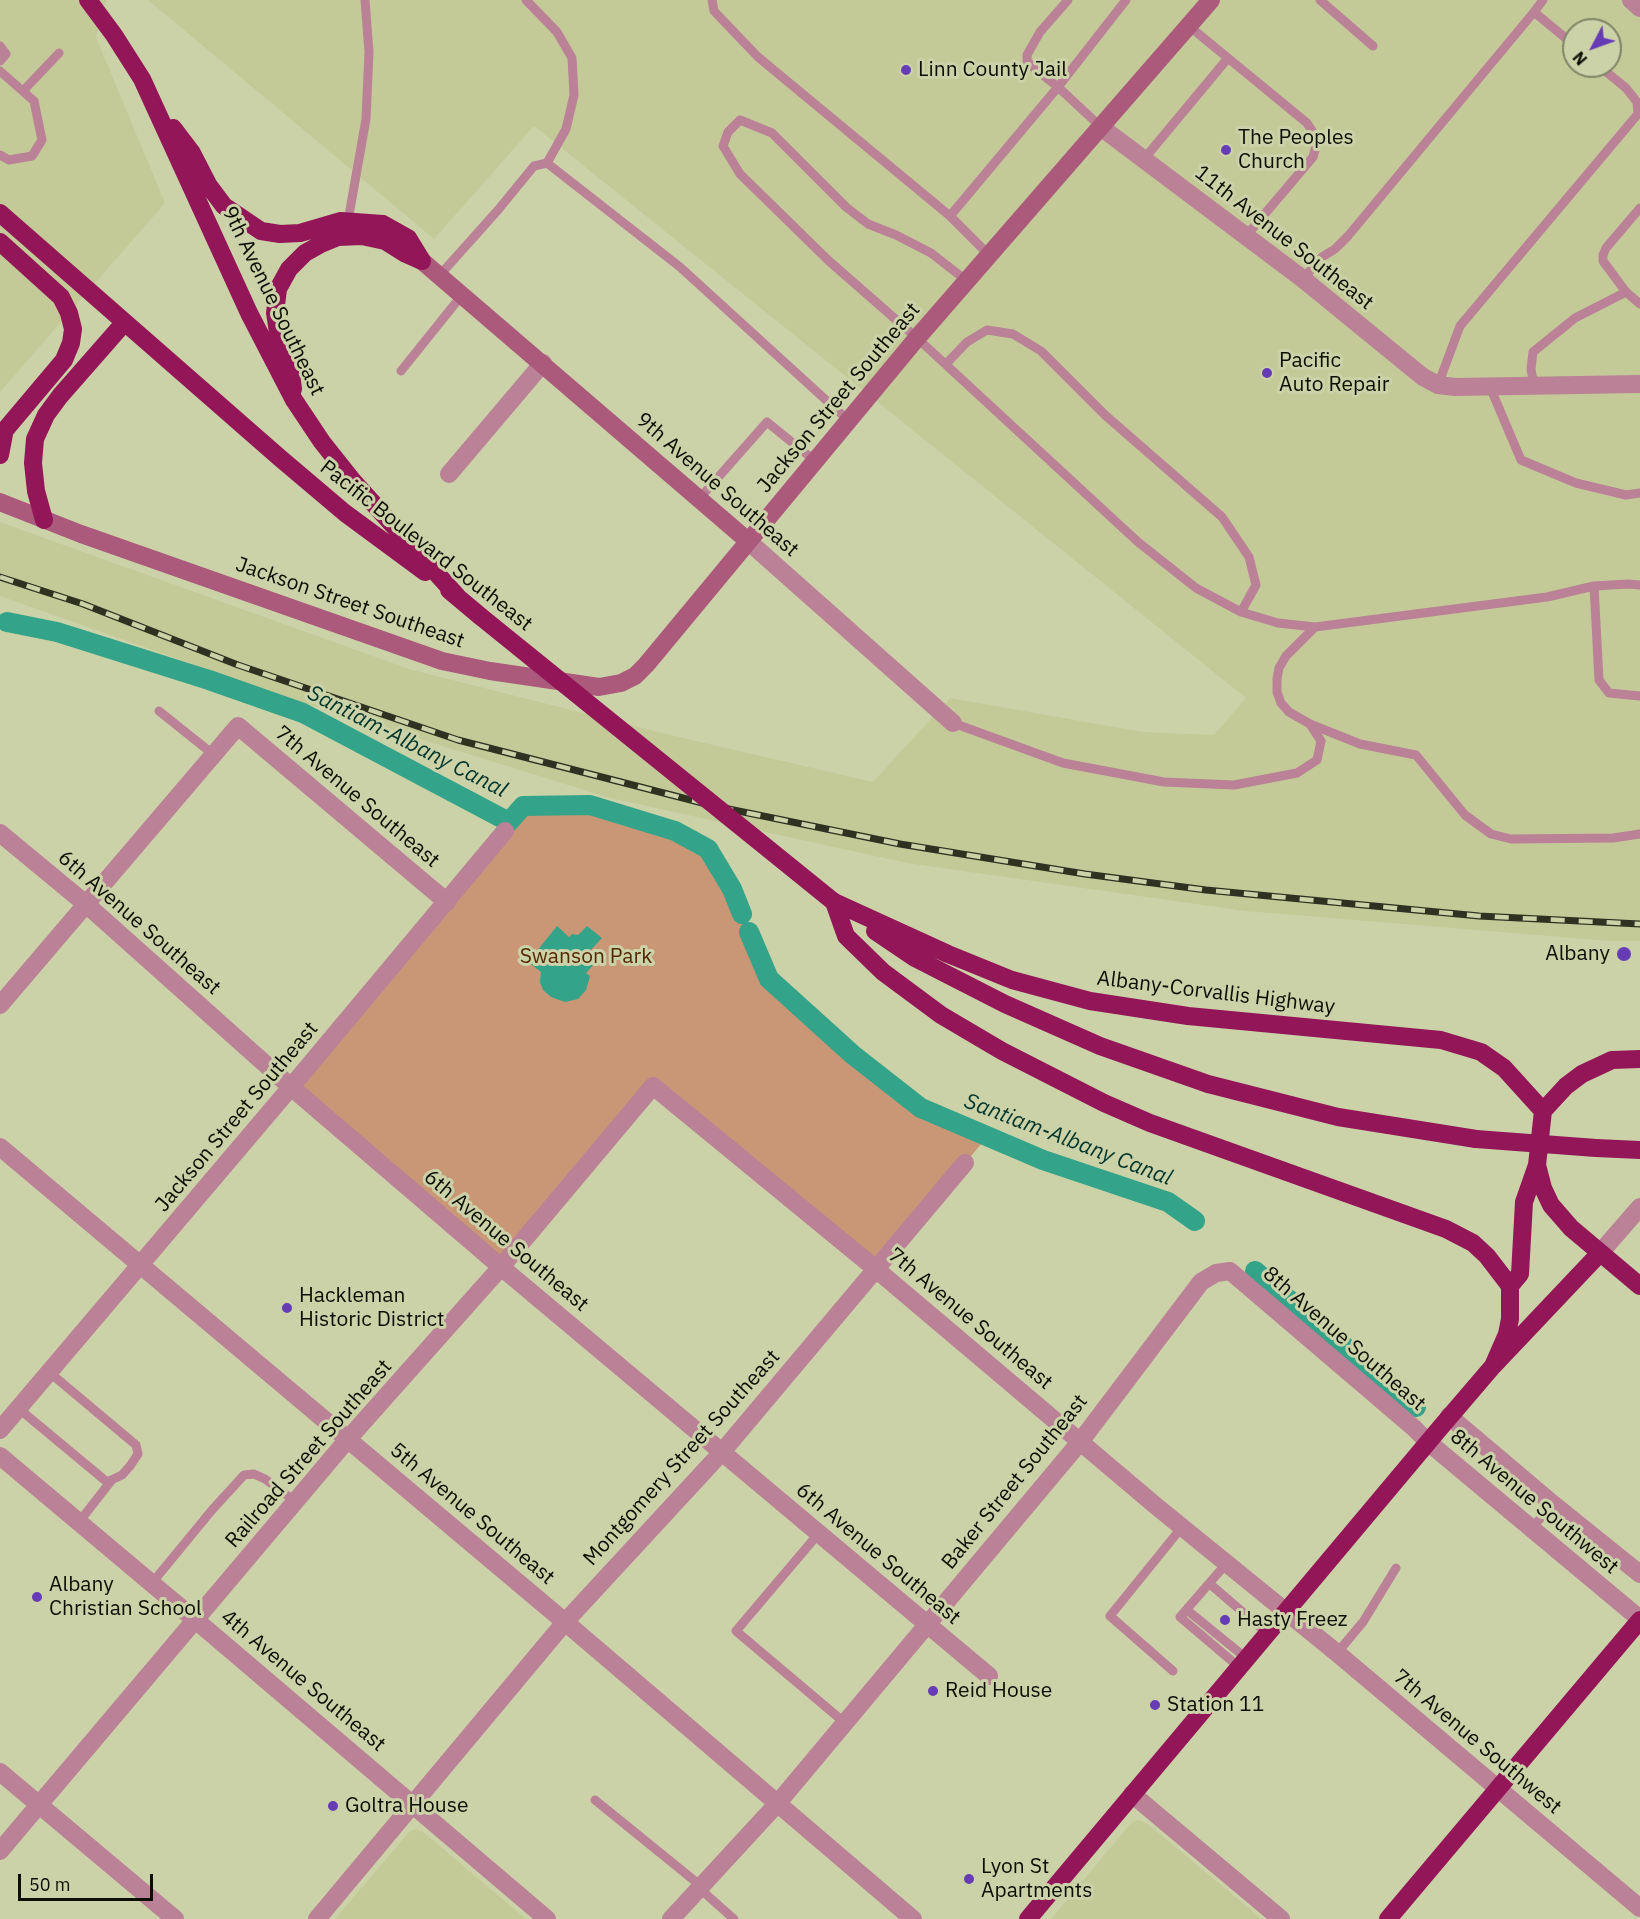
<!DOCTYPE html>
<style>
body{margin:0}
#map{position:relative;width:1640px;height:1919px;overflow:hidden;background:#ccd2a8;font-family:"IBM Plex Sans",sans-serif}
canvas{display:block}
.north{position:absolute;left:1562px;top:18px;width:60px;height:60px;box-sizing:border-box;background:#ccd2a8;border:2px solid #7f8466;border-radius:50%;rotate:229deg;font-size:16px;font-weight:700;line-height:24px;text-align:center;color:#0c0e02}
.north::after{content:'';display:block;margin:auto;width:21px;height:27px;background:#663cb4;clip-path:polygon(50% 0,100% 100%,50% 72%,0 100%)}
.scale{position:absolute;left:18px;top:1874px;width:135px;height:27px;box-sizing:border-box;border:3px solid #0c0e02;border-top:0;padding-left:8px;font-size:18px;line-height:21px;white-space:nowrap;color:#0c0e02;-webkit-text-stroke:4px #ccd2a8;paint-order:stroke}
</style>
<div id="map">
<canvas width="1640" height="1919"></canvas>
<div class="north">N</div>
<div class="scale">50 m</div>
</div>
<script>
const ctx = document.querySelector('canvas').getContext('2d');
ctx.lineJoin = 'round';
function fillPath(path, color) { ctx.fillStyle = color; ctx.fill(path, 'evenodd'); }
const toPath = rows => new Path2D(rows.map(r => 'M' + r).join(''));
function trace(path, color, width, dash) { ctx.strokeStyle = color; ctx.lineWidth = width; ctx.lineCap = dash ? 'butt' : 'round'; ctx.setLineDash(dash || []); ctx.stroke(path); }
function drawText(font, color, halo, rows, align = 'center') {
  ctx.font = font + ' "IBM Plex Sans",sans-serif'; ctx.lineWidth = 6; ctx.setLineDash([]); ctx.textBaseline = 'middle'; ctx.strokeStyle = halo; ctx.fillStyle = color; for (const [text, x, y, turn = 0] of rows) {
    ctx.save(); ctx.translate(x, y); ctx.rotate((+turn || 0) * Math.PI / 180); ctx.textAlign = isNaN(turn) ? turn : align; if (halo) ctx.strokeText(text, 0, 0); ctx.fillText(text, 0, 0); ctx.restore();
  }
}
fillPath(toPath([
 [0,0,107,0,96,37,165,203,0,392],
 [148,0,1640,0,1640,941,1610,941,1245,911,907,863,610,798,294,700,0,596,0,522,409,669,670,735,873,782,950,698,1143,732,1214,735,1246,698,534,126,434,239],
 [1574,30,1610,30,1610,66,1574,66],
 [1139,1820,1148,1824,1262,1919,1051,1919,1132,1822],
 [415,1829,422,1831,526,1919,335,1919,410,1831]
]), '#c3ca98');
fillPath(toPath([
 [590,805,675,831,708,849,732,889,769,979,852,1054,921,1108,986,1138,877,1270,653,1087,501,1267,291,1087,523,806]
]), '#c99776');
fillPath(toPath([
 [557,926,569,937,572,934,578,935,587,926,602,938,589,952,586,952,589,958,594,957,596,962,586,973,590,976,586,990,578,999,565,1002,551,997,543,990,540,982,541,972,528,962]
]), '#33a389');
trace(toPath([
 [7,622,57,632,209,680,303,713,509,822,523,806,590,805,675,831,708,849,732,889,742,914],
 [749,932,769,979,852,1054,921,1108,1043,1160,1168,1202,1195,1221],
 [1255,1271,1416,1407]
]), '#33a389', 20);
trace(toPath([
 [526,0,557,32,572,58,574,95,566,129,547,163],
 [712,0,714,11,758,57,950,216],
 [1320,0,1373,46],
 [1534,12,1543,0],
 [1189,26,1307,123,1314,134,1316,146,1313,157,1246,236],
 [0,46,6,54,0,61],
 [0,71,34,101,42,140,32,156,9,160,0,155],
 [23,91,59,53],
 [1102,128,1058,87,1126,0],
 [1144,159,1228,58],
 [348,221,366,119,369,52,365,0],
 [990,256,950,216,1058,87,1035,69,1027,61,1027,55,1040,32,1068,0],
 [439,276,498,210,534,166,547,163,680,267,849,421],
 [1303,279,1322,257,1335,249,1348,236,1534,12,1574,45],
 [967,281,931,253,896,235,868,224,846,207,772,133,740,120,728,132,723,146,740,174,829,261,917,338,1138,542,1196,588,1241,612,1278,623,1315,627,1547,597,1594,586,1628,584,1640,585],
 [1626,292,1603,261,1603,255,1606,248,1640,208],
 [946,364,967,342,987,330,1013,334,1041,351,1105,415,1222,517,1249,557,1256,585,1241,612],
 [401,371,462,295],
 [1438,385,1460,326,1638,114,1637,102,1626,88,1599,66],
 [1534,386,1531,369,1533,352,1575,318,1626,292,1640,304],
 [1490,387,1521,460,1576,483,1626,495,1640,493],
 [699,499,767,422,815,461],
 [1594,586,1599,680,1609,693,1640,696],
 [159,711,214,755],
 [953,723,1063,763,1164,782,1234,785,1297,773,1317,760,1321,741,1310,724,1289,712,1281,703,1277,692,1277,679,1279,668,1286,656,1315,627],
 [1310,724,1360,744,1416,755,1465,815,1491,834,1511,839,1613,838,1640,834],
 [18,1408,107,1482,122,1475,130,1466,138,1454,136,1445,49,1372],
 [79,1522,111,1481],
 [1531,1529,1553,1504],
 [819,1533,736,1631,845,1723],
 [1226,1564,1180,1617,1239,1667],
 [152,1583,212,1510,244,1475,254,1474,265,1479,296,1502],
 [1210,1584,1267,1633],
 [1187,1610,1246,1658],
 [1337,1653,1363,1622,1396,1568],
 [1173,1671,1110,1616,1182,1527],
 [595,1800,701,1886],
 [699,1888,734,1919]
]), '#ba8197', 9);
trace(toPath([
 [1631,0,1640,8],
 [1102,128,1303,279,1423,377,1438,385,1455,387,1640,384],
 [449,474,543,363],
 [748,541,953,723],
 [0,833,87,905,291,1087,501,1267,989,1676],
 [0,1005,238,726,447,902],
 [0,1147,565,1622,913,1919],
 [1600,1253,1640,1207],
 [1449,1416,1553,1504,1640,1574],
 [0,1430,291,1087,505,831],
 [0,1456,212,1634,547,1919],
 [0,1772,175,1919],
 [1132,1794,1281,1919],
 [0,1851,348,1439,501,1267,653,1086,877,1270,1156,1506,1337,1653,1640,1908],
 [317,1919,565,1622,722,1452,965,1163],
 [671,1919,777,1804,1080,1442,1201,1282,1216,1273,1230,1271,1414,1428,1428,1442,1640,1619]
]), '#ba8197', 18);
trace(toPath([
 [422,261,748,541],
 [0,502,81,534,442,661,490,671,599,687,621,683,635,676,646,665,917,338,1211,0]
]), '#ab5a7c', 18);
trace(toPath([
 [88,0,114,35,142,79,249,313,294,400,322,442,353,481,457,596],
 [173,128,192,153,209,186,224,206,261,231,280,234,300,233,341,221,383,224,408,238,422,261],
 [0,213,280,458,345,513,425,572],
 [0,242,61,297,69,313,73,329,71,343,64,360,0,436],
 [293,389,290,366,279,339,275,313,278,289,289,269,305,253,321,244,338,237,362,236,385,241,404,253,422,261],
 [0,455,4,434],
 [44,520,36,491,33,463,35,439,46,415,60,396,124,323],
 [449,590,480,616],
 [834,902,948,954,1012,980,1090,1001,1188,1016,1441,1040,1481,1052,1504,1068,1543,1111,1537,1165,1543,1188,1551,1205,1571,1228,1640,1286],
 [834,902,846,936,883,972,941,1015,1002,1051,1104,1103,1150,1123,1446,1229,1473,1243,1487,1256,1510,1286,1510,1319,1507,1334,1493,1366],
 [875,931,915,958,1005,1004,1100,1046,1208,1084,1338,1117,1476,1139],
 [1543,1111,1566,1086,1582,1074,1612,1060,1640,1059],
 [1596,1148,1640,1150],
 [1510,1286,1520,1274,1524,1202,1537,1165],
 [1028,1919,1440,1428,1493,1366,1600,1253],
 [1388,1919,1640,1620]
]), '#931659', 18);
const rail = toPath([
 [0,577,83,604,238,665,458,740,714,806,900,844,1085,874,1206,890,1479,916,1640,924]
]);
trace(rail, '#2f3220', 7);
trace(rail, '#ccd2a8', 4.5, [14]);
trace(toPath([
 [480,616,834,902],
 [1476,1139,1596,1148]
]), '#931659', 18);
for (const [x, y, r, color] of [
 [906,70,6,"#663cb4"],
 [1226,150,6,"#663cb4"],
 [1267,373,6,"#663cb4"],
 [1624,954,8,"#663cb4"],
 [287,1308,6,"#663cb4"],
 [37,1597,6,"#663cb4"],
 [1225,1620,6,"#663cb4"],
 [933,1691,6,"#663cb4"],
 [1155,1705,6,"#663cb4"],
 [333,1806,6,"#663cb4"],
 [969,1879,6,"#663cb4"]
]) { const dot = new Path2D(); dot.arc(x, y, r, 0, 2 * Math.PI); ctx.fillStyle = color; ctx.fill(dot); trace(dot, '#ccd2a8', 2); }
drawText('21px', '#0c0e02', '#ccd2a8', [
 ["Linn County Jail",918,70],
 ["The Peoples",1238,138],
 ["Church",1238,162],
 ["Pacific",1279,361],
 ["Auto Repair",1279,385],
 ["Albany",1610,954,"right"],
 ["Hackleman",299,1296],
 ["Historic District",299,1320],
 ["Albany",49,1585],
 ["Christian School",49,1609],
 ["Hasty Freez",1237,1620],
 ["Reid House",945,1691],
 ["Station 11",1167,1705],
 ["Goltra House",345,1806],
 ["Lyon St",981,1867],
 ["Apartments",981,1891]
], 'left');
drawText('21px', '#0c0e02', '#ccd2a8', [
 ["11th Avenue Southeast",1284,238,38],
 ["9th Avenue Southeast",273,301,64],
 ["Jackson Street Southeast",839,398,-50],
 ["9th Avenue Southeast",717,485,41],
 ["Pacific Boulevard Southeast",426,546,38],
 ["Jackson Street Southeast",350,603,19],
 ["7th Avenue Southeast",357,797,40],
 ["6th Avenue Southeast",139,923,41],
 ["Albany-Corvallis Highway",1216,993,7],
 ["Jackson Street Southeast",237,1117,-50],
 ["6th Avenue Southeast",506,1241,40],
 ["7th Avenue Southeast",970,1319,40],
 ["8th Avenue Southeast",1344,1339,41],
 ["Railroad Street Southeast",309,1454,-49],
 ["Montgomery Street Southeast",682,1458,-48],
 ["Baker Street Southeast",1015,1482,-51],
 ["8th Avenue Southwest",1534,1502,40],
 ["5th Avenue Southeast",472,1514,40],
 ["6th Avenue Southeast",878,1554,40],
 ["4th Avenue Southeast",303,1681,40],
 ["7th Avenue Southwest",1477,1742,40]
]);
drawText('21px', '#552801', '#ccd2a8', [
 ["Swanson Park",586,957]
]);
drawText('italic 22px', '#01342a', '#ccd2a8', [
 ["Santiam-Albany Canal",407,742,27],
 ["Santiam-Albany Canal",1068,1140,21]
]);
</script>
